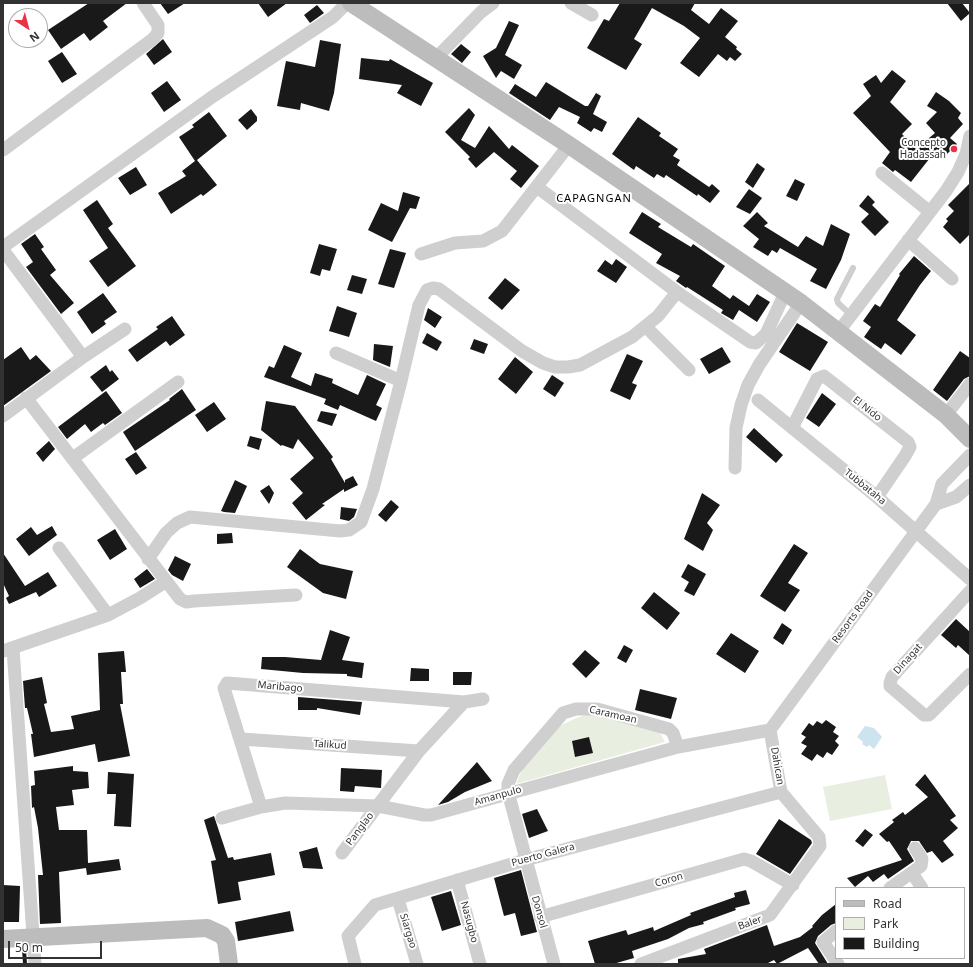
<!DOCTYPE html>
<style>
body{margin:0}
#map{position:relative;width:973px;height:967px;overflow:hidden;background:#fff;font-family:"Noto Sans",sans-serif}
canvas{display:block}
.frame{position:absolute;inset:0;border:4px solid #323232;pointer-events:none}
.legend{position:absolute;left:835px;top:887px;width:130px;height:72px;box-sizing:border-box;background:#fff;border:1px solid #adadad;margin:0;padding:5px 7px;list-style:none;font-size:12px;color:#323232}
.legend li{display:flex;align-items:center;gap:8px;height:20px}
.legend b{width:20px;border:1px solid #adadad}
.north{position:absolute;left:8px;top:8px;width:40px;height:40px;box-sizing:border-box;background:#fff;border:1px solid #adadad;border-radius:50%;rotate:144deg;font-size:11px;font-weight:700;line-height:16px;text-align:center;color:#323232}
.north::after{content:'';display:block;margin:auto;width:14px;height:18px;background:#ec3147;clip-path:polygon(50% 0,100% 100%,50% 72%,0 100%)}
.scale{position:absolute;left:8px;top:941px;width:94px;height:18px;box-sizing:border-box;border:2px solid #323232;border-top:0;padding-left:5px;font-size:12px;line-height:14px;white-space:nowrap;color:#323232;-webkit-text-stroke:3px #fff;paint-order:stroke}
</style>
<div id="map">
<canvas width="973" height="967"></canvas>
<div class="frame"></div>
<ul class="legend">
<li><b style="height:5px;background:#bcbcbc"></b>Road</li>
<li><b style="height:11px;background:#e9efe0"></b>Park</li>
<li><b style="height:11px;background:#191919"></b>Building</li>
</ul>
<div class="north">N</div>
<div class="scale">50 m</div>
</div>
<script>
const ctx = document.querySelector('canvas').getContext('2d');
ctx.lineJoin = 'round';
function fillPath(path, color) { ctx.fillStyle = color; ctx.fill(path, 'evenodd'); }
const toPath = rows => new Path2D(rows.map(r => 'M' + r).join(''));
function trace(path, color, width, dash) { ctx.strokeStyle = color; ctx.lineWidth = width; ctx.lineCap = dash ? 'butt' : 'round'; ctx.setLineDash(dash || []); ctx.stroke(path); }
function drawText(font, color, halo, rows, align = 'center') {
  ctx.font = font + ' "Noto Sans",sans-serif'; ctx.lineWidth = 4; ctx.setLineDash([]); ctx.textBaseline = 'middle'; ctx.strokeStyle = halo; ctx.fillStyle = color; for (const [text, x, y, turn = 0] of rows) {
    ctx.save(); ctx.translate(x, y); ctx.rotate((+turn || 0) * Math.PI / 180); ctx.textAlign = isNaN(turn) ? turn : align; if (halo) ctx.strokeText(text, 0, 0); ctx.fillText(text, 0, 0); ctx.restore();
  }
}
fillPath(toPath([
 [589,714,658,729,665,742,516,784,528,756,554,729,574,719],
 [885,775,892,809,830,821,823,787]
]), '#e9efe0');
fillPath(toPath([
 [865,726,874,728,882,737,874,749,869,745,867,747,862,744,863,742,857,737]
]), '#cde3ef');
fillPath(toPath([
 [89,3,127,3,103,21,108,27,90,41,84,33,61,49,48,30],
 [160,3,185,3,168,14],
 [258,3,287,3,268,17],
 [620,3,695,3,691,10,709,24,721,8,738,21,725,37,737,47,736,49,742,54,735,61,730,57,727,61,718,54,699,77,680,63,700,38,684,26,652,8,634,39,642,44,626,70,587,48,604,19,609,21],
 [947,3,962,3,970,13,961,21],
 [317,5,324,13,310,23,304,15],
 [509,21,519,25,505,55,522,65,514,79,501,71,496,78,483,56,496,48],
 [163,39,172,52,154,65,146,54],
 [320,40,341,44,334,93,329,111,301,103,300,110,277,106,286,61,315,67],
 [461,44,471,52,462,63,451,54],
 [62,52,77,74,62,83,48,61],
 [361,58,389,61,390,59,433,83,421,106,397,93,402,85,359,79],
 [892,70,906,81,890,102,912,124,902,134,916,149,935,133,926,123,937,112,927,106,936,92,949,101,961,113,958,118,963,124,950,138,957,144,945,156,937,149,911,182,895,170,893,172,882,163,890,152,853,113,871,96,863,84,876,75,881,83],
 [167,81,181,100,164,112,151,93],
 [546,82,585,106,588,106,596,93,601,96,593,114,607,122,602,132,594,128,591,132,577,123,580,117,559,107,550,120,509,93,515,84,536,97],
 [469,108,475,115,461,140,475,148,489,126,509,149,512,145,539,166,521,188,510,179,517,171,494,152,476,168,468,159,470,157,445,132],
 [251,109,257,117,257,121,247,130,238,120],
 [209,112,227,136,197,160,217,185,203,196,201,194,171,214,158,193,186,176,182,171,195,161,179,137,194,127,192,125],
 [638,117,661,133,659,136,678,149,673,156,680,160,677,165,709,187,712,184,720,191,710,203,698,194,697,196,666,175,664,178,657,174,654,178,636,166,634,170,612,154],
 [757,163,765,169,753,188,745,182],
 [136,167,147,185,130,195,118,178],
 [795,179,805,184,797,201,786,196],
 [970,183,970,234,960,244,943,227,948,221,946,219,954,211,948,205],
 [749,189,762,198,750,214,736,207],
 [403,192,420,197,416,209,410,208,392,242,368,230,381,203,398,211],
 [868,195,875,202,872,205,889,222,875,236,861,222,869,214,859,206],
 [97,200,113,224,108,228,136,266,108,287,89,261,108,248,83,210],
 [642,212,661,224,658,227,691,247,693,244,725,266,712,286,730,299,733,295,749,306,757,294,770,302,757,322,739,310,733,320,721,313,723,310,687,287,686,288,676,281,680,276,656,263,662,254,629,233],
 [757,212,768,223,764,226,798,247,806,236,823,246,831,224,850,234,841,260,826,289,810,281,817,269,780,248,777,253,772,250,768,256,753,247,759,239,743,226],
 [35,234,44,247,41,249,56,270,50,275,74,303,61,314,26,267,33,262,21,244],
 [319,244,337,249,330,271,322,269,320,276,310,273],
 [390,249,406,253,394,288,378,284],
 [914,256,931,271,920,285,897,320,916,335,901,355,885,343,881,349,864,337,871,327,863,321,875,304,880,307,900,275,899,274],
 [616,259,627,267,616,283,597,271,605,260,612,265],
 [352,275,367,279,362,294,347,290],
 [505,278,520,290,502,310,488,298],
 [103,293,117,312,104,321,106,324,92,334,77,312],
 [337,306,357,313,349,337,329,331],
 [428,308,442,317,435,328,424,320],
 [172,316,185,335,170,346,166,341,137,362,128,350,158,329,156,327],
 [797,323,828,342,810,371,779,352],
 [427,333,442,342,437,351,422,343],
 [474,339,488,344,484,354,470,349],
 [374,344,393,346,390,367,373,360],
 [284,345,302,353,291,377,311,386,315,373,333,379,332,383,358,395,367,375,386,384,376,405,382,408,376,421,340,405,338,410,324,404,326,399,264,377,269,366,274,368],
 [21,347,30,360,36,355,51,371,3,406,3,360],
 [722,347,731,362,709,374,700,359],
 [960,351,970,358,970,376,964,379,947,401,933,390],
 [627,354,643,361,632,383,637,385,630,400,610,391],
 [515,357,533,372,516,394,498,379],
 [106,365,110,372,112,370,119,379,102,392,90,377],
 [552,375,564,383,555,397,543,389],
 [182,389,196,410,135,451,123,432,170,400,169,399],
 [106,391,122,413,105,425,103,423,91,432,85,424,67,439,58,427],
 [822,393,836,404,819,427,806,418],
 [266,401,295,406,333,457,331,459,345,483,345,480,353,476,358,485,344,492,344,489,322,504,325,505,306,520,292,503,303,493,290,479,314,458,298,439,293,449,282,445,281,446,261,430],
 [214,402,226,419,207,432,195,415],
 [321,411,337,414,332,426,317,421],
 [754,428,783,455,776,463,746,437],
 [250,436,262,439,259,450,247,446],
 [49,441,55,449,43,462,36,453],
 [136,452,147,468,136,475,125,459],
 [235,480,247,486,235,513,224,512,221,511],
 [269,485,274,493,269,504,260,491],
 [702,493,720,505,707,523,713,530,703,551,684,539],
 [391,500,399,507,386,522,378,515],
 [341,507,357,509,354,517,349,521,340,519],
 [52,526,57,535,29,556,16,539,31,527,37,535],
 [115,529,127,549,110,560,97,540],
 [232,533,233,543,217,544,217,534],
 [794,544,808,553,788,583,800,590,785,612,760,596],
 [300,549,320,564,353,571,346,599,323,593,287,567],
 [3,553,25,586,48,572,57,586,39,597,36,592,9,604,6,598,9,596,3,583],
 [175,556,191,564,183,581,172,575,168,570],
 [688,564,706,574,694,596,684,591,689,582,681,577],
 [147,569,155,579,140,588,134,579],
 [654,592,680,613,667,630,641,608],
 [956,619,970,632,970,656,958,645,956,648,941,635],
 [782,623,792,630,783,645,773,638],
 [330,630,350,637,342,660,364,663,362,678,347,676,347,674,303,673,261,669,262,657,285,657,321,660],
 [731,633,759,651,745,673,716,654],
 [624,645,633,650,626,663,617,658],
 [585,650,600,663,586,678,572,664],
 [124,651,126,672,121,672,123,704,120,704,130,756,98,762,95,744,34,757,31,734,33,734,27,708,25,708,23,681,42,677,47,703,44,704,51,732,74,729,71,716,100,710,98,653],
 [411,668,429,669,429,681,410,681],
 [453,672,472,672,471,685,453,685],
 [640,689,677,698,671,719,635,710],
 [298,697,362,702,360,715,317,708,317,710,298,710],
 [826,720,836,727,833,732,839,736,835,741,839,745,832,755,827,752,823,758,817,754,812,761,801,754,807,746,801,743,806,737,801,734,809,723,813,726,817,721,822,724],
 [589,737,593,753,575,757,572,741],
 [477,762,492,781,465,792,448,802,438,805],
 [73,766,73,771,88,772,89,788,72,790,74,805,56,807,59,830,87,830,88,863,119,859,121,870,87,875,86,868,59,872,61,923,40,924,38,875,43,875,38,828,34,807,32,808,31,786,35,785,34,771],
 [341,768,382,770,381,788,355,786,354,792,340,791],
 [108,772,134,774,131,827,114,826,116,794,107,794],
 [925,774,956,816,950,820,958,828,943,841,954,855,942,863,932,851,927,853,919,841,911,841,907,849,914,861,888,879,884,874,873,882,868,876,855,887,847,878,902,860,889,841,887,842,879,834,894,822,892,820,903,812,905,815,928,797,915,785],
 [537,809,548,831,529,838,522,814],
 [214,816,228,858,233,857,234,860,271,853,275,875,238,882,241,900,218,904,211,861,216,860,204,820],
 [779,819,811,840,812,843,790,874,756,854],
 [865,829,873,835,863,847,855,841],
 [317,847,323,869,303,868,299,852],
 [521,870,537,932,521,936,515,913,504,916,494,878],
 [3,885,20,886,19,922,3,922],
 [746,890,750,904,735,908,736,910,703,922,704,924,689,928,668,939,632,951,634,958,613,964,595,964,588,941,626,930,628,935,653,927,654,931,691,915,690,913,735,897,734,893],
 [451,891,461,925,442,931,431,897],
 [836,904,836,923,831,925,818,936,815,943,828,964,819,964,808,948,777,964,774,960,766,964,678,964,678,959,706,954,704,949,767,925,774,946,800,937,813,927,812,926,822,915],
 [290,911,294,931,238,941,235,922],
 [22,949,26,949,27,964,23,964]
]), '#191919');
trace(toPath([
 [851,315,838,303,837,299,853,268]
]), '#cfcfcf', 6);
trace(toPath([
 [571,3,592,15],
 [437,57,481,12,493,3],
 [3,150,153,39,158,33,158,25,143,3],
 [882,173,930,212],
 [537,187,677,292,750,342,756,343,766,334,785,293],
 [908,240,952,279],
 [3,247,212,97,333,17,347,3],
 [3,250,83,357],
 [421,254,455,243,483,241,502,231,569,145],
 [646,327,689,370],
 [839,331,946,191,958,172,966,154,970,136],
 [336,353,401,381],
 [26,398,180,599,186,602,194,601,296,595],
 [758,400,877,497,970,579],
 [946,415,970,384],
 [3,416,83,357,125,329],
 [792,428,817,379,824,376,908,442,910,447,905,456,877,497],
 [73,458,178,382],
 [735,468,736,428,741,405,748,385,759,365,801,303],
 [936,504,956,497,970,485],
 [59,548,108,615],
 [148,559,166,533,177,523,190,517,340,531,349,530,361,522,373,489,401,381,419,305,427,290,433,288,439,289,522,351,543,363,555,367,568,367,580,365,632,337,658,316,677,292],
 [970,591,892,677,890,683,890,686,924,715,929,715,970,674],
 [13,649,35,964],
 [3,651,108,615,140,598,165,582],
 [770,730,936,504,942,484,970,455],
 [241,739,419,751],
 [261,807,224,688,227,683,464,702,483,699],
 [222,818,261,807,285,803,378,806,424,815,431,815,678,747,770,730],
 [342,853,419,751,464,702],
 [912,873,922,888],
 [457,880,480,964],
 [890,888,921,866,922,859,915,848],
 [398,899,417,964],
 [540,917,744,859,751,861,793,885],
 [836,931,823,942,838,964],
 [355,964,348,936,375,905,525,860,781,792],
 [554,964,508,792,508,784,514,770,563,713,576,709,597,709,669,729,673,733,678,747],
 [641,964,770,915,820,846,819,837,781,792,770,730]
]), '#cfcfcf', 13);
trace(toPath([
 [351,3,569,145,801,303,946,415,970,439],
 [3,939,207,928,222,935,226,941,229,964]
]), '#bcbcbc', 18);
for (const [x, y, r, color] of [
 [954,149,4,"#ec3147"]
]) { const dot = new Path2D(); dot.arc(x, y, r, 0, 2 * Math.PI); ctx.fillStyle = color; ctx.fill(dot); trace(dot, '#fff', 1.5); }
drawText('10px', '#323232', '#fff', [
 ["Concepto",946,143],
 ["Hadassah",946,155]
], 'right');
drawText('10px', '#323232', '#fff', [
 ["El Nido",867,409,38],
 ["Tubbataha",865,487,39],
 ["Resorts Road",853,617,-54],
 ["Dinagat",908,659,-48],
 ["Maribago",280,687,5],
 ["Caramoan",613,715,13],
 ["Talikud",330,745,4],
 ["Dahican",777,766,80],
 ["Amanpulo",498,796,-16],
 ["Panglao",360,829,-53],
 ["Puerto Galera",543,855,-15],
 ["Coron",669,880,-16],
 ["Donsol",539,912,74],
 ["Nasugbo",469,922,75],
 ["Baler",750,923,-20],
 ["Siargao",408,931,73]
]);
ctx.letterSpacing = '1px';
drawText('11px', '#000', '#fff', [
 ["CAPAGNGAN",594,199]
]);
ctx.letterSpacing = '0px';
</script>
